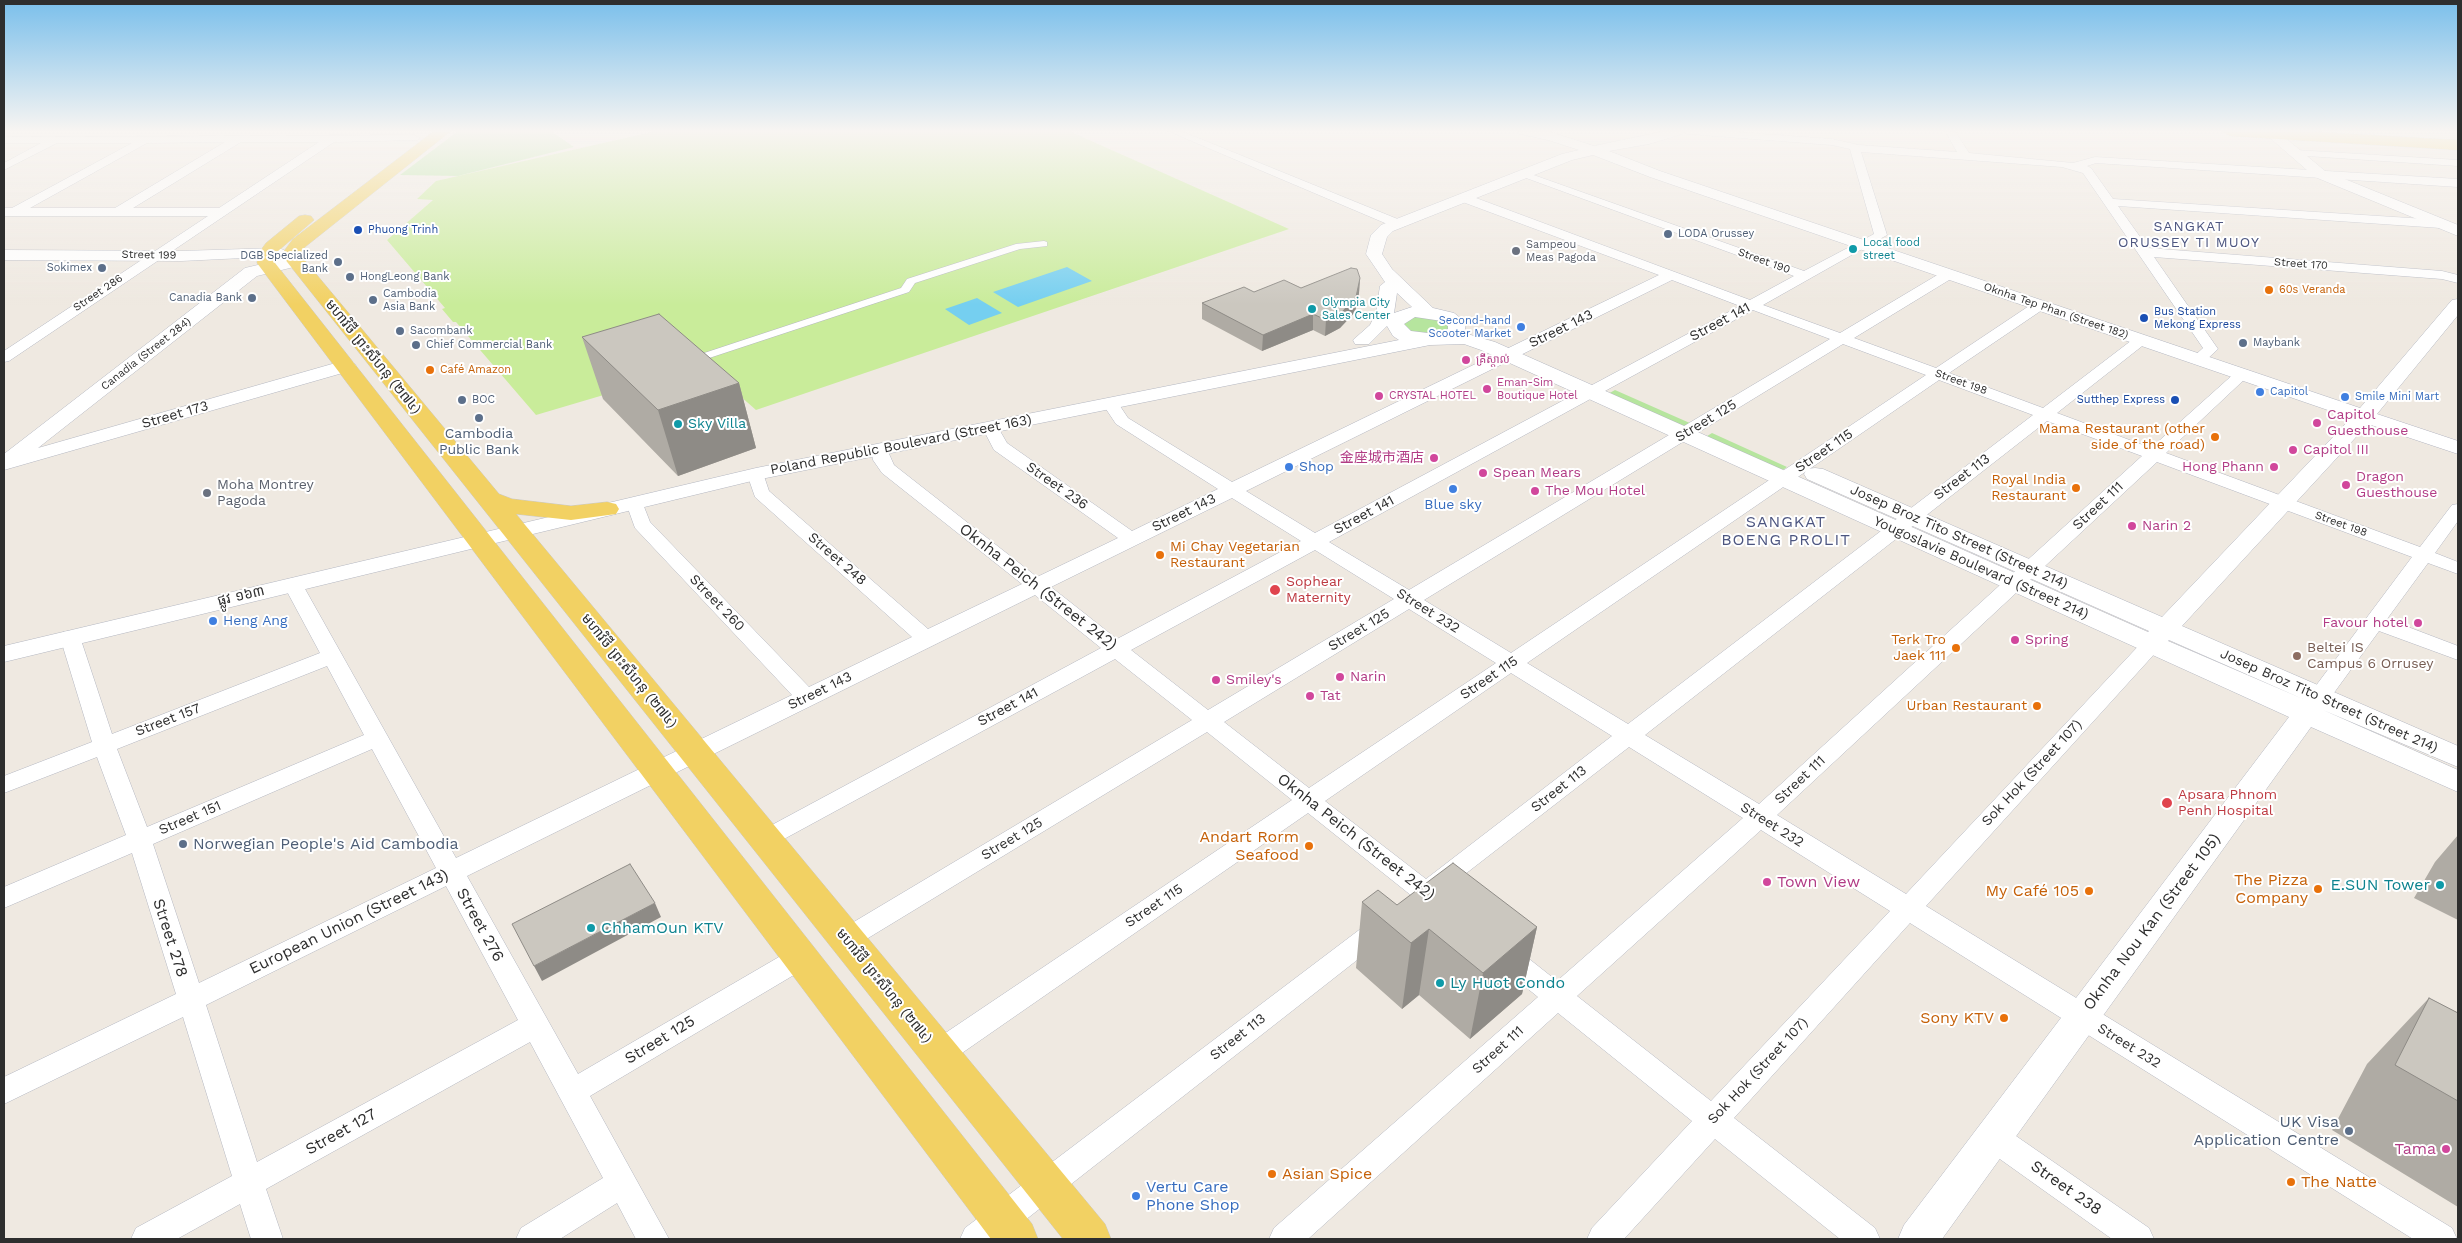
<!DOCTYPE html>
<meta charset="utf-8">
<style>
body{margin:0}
#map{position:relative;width:2462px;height:1243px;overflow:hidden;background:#efe9e1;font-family:"Work Sans",sans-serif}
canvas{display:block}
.frame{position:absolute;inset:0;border:5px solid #2e2e2e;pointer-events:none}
</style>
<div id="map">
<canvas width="2462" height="1243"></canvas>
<div class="frame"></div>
</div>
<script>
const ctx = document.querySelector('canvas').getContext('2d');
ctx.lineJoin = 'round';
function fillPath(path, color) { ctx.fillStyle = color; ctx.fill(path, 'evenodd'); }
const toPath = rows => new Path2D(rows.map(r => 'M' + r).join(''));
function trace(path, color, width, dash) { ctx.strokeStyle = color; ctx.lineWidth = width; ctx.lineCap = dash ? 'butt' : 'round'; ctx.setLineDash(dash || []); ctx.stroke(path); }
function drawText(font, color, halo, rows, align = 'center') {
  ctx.font = font + ' "Work Sans","Noto Sans SC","Noto Sans Khmer",sans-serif'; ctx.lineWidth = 4; ctx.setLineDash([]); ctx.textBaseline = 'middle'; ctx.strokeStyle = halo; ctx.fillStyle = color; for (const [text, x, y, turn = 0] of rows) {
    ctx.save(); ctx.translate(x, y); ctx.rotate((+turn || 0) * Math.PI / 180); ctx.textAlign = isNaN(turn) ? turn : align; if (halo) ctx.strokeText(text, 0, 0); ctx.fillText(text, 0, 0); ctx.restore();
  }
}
fillPath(toPath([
 [458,131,551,131,574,147,458,176,400,175],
 [1434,314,1450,327,1442,334,1426,335,1406,330,1402,320,1404,317],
 [1615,390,1692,424,1684,429,1606,395],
 [1712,433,1787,467,1780,472,1704,438]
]), '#b6e59e');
fillPath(toPath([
 [656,131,1069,131,1289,229,756,410,705,365,536,415,456,322,453,322,442,309,445,308,387,240,433,200,417,199,436,181]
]), '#c9ec9a');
fillPath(toPath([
 [1067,267,1092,281,1018,307,993,292],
 [977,298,1002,313,969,325,945,309]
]), '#75cff0');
const pedestrian = toPath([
 [2295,150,2458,160,2458,166,2292,155,2291,153,2295,150],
 [1044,241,1047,242,1047,246,1020,249,915,283,909,292,694,363,686,363,684,361,686,359,901,288,907,279,1016,244,1044,241]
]);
const minor = toPath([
 [1168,131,1181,131,1400,220,1402,223,1396,227,1392,226,1168,131],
 [1682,131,1724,131,1832,139,1859,145,1957,152,1945,131,1955,131,1969,153,2073,163,2095,157,2458,179,2458,187,2096,163,2087,166,2091,168,2113,199,2441,220,2447,224,2441,228,2118,206,2148,248,2442,271,2458,275,2458,283,2442,279,2154,257,2218,349,2204,362,2199,364,2191,359,2203,348,2083,173,2062,167,1861,152,1887,235,1763,305,1840,333,1944,271,1954,271,1956,274,1954,277,1854,338,1936,368,2035,302,2045,302,2047,305,2045,308,1949,373,2043,408,2136,337,2146,337,2148,340,2146,343,2057,413,2151,448,2237,371,2242,369,2247,371,2250,374,2247,377,2166,453,2420,547,2452,505,2458,504,2458,521,2435,553,2458,562,2458,574,2428,563,2387,619,2458,646,2458,660,2379,631,2328,701,2320,703,2312,701,2309,696,2312,691,2412,557,2157,462,1777,815,1906,894,2144,640,2151,638,2158,640,2161,645,2158,650,1926,906,2452,1228,2457,1239,2413,1239,1910,923,1734,1118,1875,1228,1880,1239,1840,1239,1715,1139,1624,1239,1587,1239,1592,1228,1692,1121,1558,1013,1308,1239,1269,1239,1274,1228,1538,997,1496,963,1492,955,1496,947,1505,944,1514,947,1557,981,1743,818,1629,747,1442,892,1450,898,1454,905,1450,912,1441,915,1432,912,1308,813,949,1062,939,1065,929,1062,925,1053,929,1044,1292,800,1207,732,855,946,846,950,837,946,833,939,837,932,1192,720,1115,659,773,845,765,848,757,845,753,839,757,833,1101,648,1035,595,467,876,578,1074,791,950,800,947,809,950,813,958,809,966,590,1096,669,1239,636,1239,617,1203,560,1239,516,1239,521,1228,603,1178,530,1042,266,1189,283,1239,251,1239,240,1204,177,1239,131,1239,136,1228,232,1176,183,1017,4,1104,4,1077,176,994,132,853,4,908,4,887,126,835,97,757,4,793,4,776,92,742,60,637,63,632,70,631,77,632,80,637,112,734,320,653,283,584,286,580,293,578,300,580,456,858,792,695,635,528,626,503,629,499,641,499,650,522,809,687,912,637,755,497,747,474,750,470,762,470,769,491,928,629,1022,584,882,473,873,460,871,449,873,445,885,445,894,465,1037,577,1118,538,994,450,982,427,984,424,996,424,1007,443,1132,531,1218,489,1116,424,1102,403,1104,400,1116,400,1128,418,1232,482,1659,275,1460,201,1458,198,1460,195,1468,195,1750,300,1794,276,1518,175,1520,173,1528,173,1804,271,1874,234,1850,149,1832,145,1687,134,1682,131],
 [1672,280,1740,306,1315,533,1246,491,1672,280],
 [1753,310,1830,339,1409,590,1329,542,1753,310],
 [1843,344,1926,375,1511,653,1424,600,1843,344],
 [1939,380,2033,415,1628,724,1527,663,1939,380],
 [2047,421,2142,456,1759,804,1645,735,2047,421],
 [1232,498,1301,541,1117,639,1051,587,1232,498],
 [1315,550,1394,599,1208,710,1131,650,1315,550],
 [1409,609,1496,663,1309,788,1224,722,1409,609],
 [327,666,364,735,147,827,117,749,327,666],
 [1511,673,1612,736,1426,879,1325,801,1511,673],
 [372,749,436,868,199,983,153,844,372,749],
 [1761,830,1890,911,1711,1101,1577,996,1761,830],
 [446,886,518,1020,257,1162,206,1005,446,886],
 [414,135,420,138,418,140,334,142,9,361,4,362,4,351,208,216,4,216,4,208,12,208,132,143,57,143,4,170,4,163,41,143,4,143,4,137,414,135],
 [225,142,115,208,30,208,147,143,225,142],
 [241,142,319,142,219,208,133,208,241,142],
 [1380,918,1389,921,1393,928,1389,935,1001,1239,960,1239,965,1228,1371,921,1380,918],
 [1993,1123,2003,1127,2149,1228,2154,1239,2112,1239,1983,1147,1978,1137,1983,1127,1993,1123]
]);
const tertiary = toPath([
 [1518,131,1551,132,1594,146,1665,131,1684,131,1683,134,1649,144,1609,151,1660,171,2360,408,2452,300,2458,299,2458,315,2377,414,2458,441,2458,454,2368,424,2182,626,2458,746,2458,767,2323,710,2458,770,2458,792,2311,727,1942,1239,1898,1239,1904,1225,2289,717,1481,350,1464,344,1430,345,756,480,4,662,4,646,756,468,1399,340,1393,336,1387,326,1369,344,1355,344,1353,340,1370,325,1376,313,1380,286,1385,282,1366,254,1371,235,1381,225,1562,154,1579,150,1548,140,1519,134,1518,131],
 [1593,155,1650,177,2351,418,2162,617,1823,469,1815,468,1807,469,1804,474,1807,479,2149,631,2148,632,1495,342,1464,333,1466,324,1463,320,1454,313,1433,308,1392,269,1382,254,1387,237,1393,231,1572,160,1593,155],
 [1397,293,1412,307,1394,313,1397,293],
 [1415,317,1442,321,1448,326,1448,329,1436,334,1411,331,1404,324,1415,317],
 [2169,640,2303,699,2168,641,2169,640],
 [2262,131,2277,131,2325,171,2458,225,2458,236,2315,177,2262,131],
 [278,248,284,250,286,253,284,256,181,261,4,260,4,250,181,251,278,248],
 [296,256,302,257,304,261,302,265,257,276,38,448,346,360,353,362,356,366,353,370,4,470,4,454,245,268,296,256]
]);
const primary = toPath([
 [434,131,451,131,305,247,302,251,302,257,499,494,512,499,571,506,607,502,616,504,619,509,616,514,571,520,516,514,1105,1224,1111,1239,1063,1239,284,258,284,251,293,239,434,131],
 [2222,131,2296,131,2458,140,2458,150,2230,136,2222,131],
 [305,215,311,216,314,220,278,251,275,263,1032,1224,1038,1239,991,1239,260,267,257,263,258,254,266,243,299,216,305,215]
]);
trace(pedestrian, '#b4b7c1', 1);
trace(minor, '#b4b7c1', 1);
trace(tertiary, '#b4b7c1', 1);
trace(primary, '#c9c9c9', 1);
fillPath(pedestrian, '#fff');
fillPath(minor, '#fff');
fillPath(tertiary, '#fff');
fillPath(primary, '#f2d163');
fillPath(toPath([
 [1360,278,1359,293,1355,312,1340,328,1325,336,1313,330,1262,351,1202,319,1202,303,1254,292,1301,288],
 [582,337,739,383,756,448,678,476,603,399],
 [2458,835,2458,920,2414,898,2435,862],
 [1362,902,1397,905,1537,927,1522,994,1470,1039,1419,995,1402,1009,1356,968],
 [2429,998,2458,1013,2458,1207,2332,1130,2367,1064]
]), '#afaba4');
fillPath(toPath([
 [1360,278,1359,293,1355,312,1340,328,1325,336,1326,320],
 [1313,314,1313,330,1262,351,1263,335],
 [739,383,756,448,678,476,658,410],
 [655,903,661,917,542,981,534,966],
 [1537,927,1522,994,1470,1039,1483,973],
 [1429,929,1419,995,1402,1009,1411,943]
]), '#8e8b86');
const building = toPath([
 [1351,268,1357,269,1360,278,1356,297,1341,313,1326,320,1313,314,1263,335,1202,303,1244,287,1254,292,1284,280,1301,288,1351,268],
 [659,314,739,383,658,410,582,337,659,314],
 [1453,863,1537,927,1483,973,1429,929,1411,943,1362,902,1378,890,1397,905,1453,863],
 [630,864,655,903,534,966,512,924,630,864],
 [2429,998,2458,1013,2458,1101,2395,1065,2429,998]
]);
fillPath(building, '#cbc7bf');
trace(building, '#8e8b86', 1);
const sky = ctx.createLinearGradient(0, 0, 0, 305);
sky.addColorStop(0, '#7abfeb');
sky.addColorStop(0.43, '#f8f5f2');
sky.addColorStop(1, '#f8f5f200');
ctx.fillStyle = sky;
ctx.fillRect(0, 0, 2462, 305);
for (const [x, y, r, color] of [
 [358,230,5,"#1a4fb4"],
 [1668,234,5,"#5c6f8a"],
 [1853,249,5,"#0f9aa8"],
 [1516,251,5,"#6b7280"],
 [338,262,5,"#5c6f8a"],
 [102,268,5,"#5c6f8a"],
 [350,277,5,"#5c6f8a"],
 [2269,290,5,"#e8710a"],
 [252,298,5,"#5c6f8a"],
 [373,300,5,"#5c6f8a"],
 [1312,309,5,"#0f9aa8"],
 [2144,318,5,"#1a4fb4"],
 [1521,327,5,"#3f7fe0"],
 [400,331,5,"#5c6f8a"],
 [2243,343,5,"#5c6f8a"],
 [416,345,5,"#5c6f8a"],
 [1466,360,5,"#d1479c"],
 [430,370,5,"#e8710a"],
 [1487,389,5,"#d1479c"],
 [2260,392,5,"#3f7fe0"],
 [1379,396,5,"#d1479c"],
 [2345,397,5,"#3f7fe0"],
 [462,400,5,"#5c6f8a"],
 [2175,400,5,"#1a4fb4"],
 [479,418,5,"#5c6f8a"],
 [2317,423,5,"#d1479c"],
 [678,424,5,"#0f9aa8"],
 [2215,437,5,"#e8710a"],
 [2293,450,5,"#d1479c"],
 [1434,458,5,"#d1479c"],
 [1289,467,5,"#3f7fe0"],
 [2274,467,5,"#d1479c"],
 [1483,473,5,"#d1479c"],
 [2346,485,5,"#d1479c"],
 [2076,488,5,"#e8710a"],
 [1453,489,5,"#3f7fe0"],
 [1535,491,5,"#d1479c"],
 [207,493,5,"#6b7280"],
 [2132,526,5,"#d1479c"],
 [1160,555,5,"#e8710a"],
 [1275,590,6,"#e0444e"],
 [213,621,5,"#3f7fe0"],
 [2418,623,5,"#d1479c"],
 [2015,640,5,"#d1479c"],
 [1956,648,5,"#e8710a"],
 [2297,656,5,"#8d6e63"],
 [1340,677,5,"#d1479c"],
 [1216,680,5,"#d1479c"],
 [1310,696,5,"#d1479c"],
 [2037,706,5,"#e8710a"],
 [2167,803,6,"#e0444e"],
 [183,844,5,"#5c6f8a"],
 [1309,846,5,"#e8710a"],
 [1767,882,5,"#d1479c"],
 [2440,885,5,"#0f9aa8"],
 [2318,889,5,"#e8710a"],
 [2089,891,5,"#e8710a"],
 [591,928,5,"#0f9aa8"],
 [1440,983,5,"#0f9aa8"],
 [2004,1018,5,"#e8710a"],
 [2349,1131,5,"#5c6f8a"],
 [2446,1149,5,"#d1479c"],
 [1272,1174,5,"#e8710a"],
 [2291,1182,5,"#e8710a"],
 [1136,1196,5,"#3f7fe0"]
]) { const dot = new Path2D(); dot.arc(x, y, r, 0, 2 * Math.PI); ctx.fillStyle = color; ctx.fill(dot); trace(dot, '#fff', 2); }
drawText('11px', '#164399', '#fff', [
 ["Phuong Trinh",368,230],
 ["Bus Station",2154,312],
 ["Mekong Express",2154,325],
 ["Sutthep Express",2165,400,"right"]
], 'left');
drawText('11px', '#4e5e75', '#fff', [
 ["LODA Orussey",1678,234],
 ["DGB Specialized",328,256,"right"],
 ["Bank",328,269,"right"],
 ["Sokimex",92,268,"right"],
 ["HongLeong Bank",360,277],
 ["Cambodia",383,294],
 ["Asia Bank",383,307],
 ["Canadia Bank",242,298,"right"],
 ["Sacombank",410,331],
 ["Maybank",2253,343],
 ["Chief Commercial Bank",426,345],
 ["BOC",472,400]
], 'left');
drawText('11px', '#0d838f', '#fff', [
 ["Local food",1863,243],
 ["street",1863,256],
 ["Olympia City",1322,303],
 ["Sales Center",1322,316]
], 'left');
drawText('11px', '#5b616d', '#fff', [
 ["Sampeou",1526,245],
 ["Meas Pagoda",1526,258]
], 'left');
drawText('11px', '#2e2e2e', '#fff', [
 ["Street 199",149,255,1],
 ["Street 190",1764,261,20],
 ["Street 170",2301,264,4],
 ["Street 286",98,293,-34],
 ["Oknha Tep Phan (Street 182)",2056,311,19],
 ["Canadia (Street 284)",146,354,-38],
 ["Street 198",1961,382,20],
 ["Street 198",2341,524,20]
]);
drawText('11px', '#c56008', '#fff', [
 ["60s Veranda",2279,290],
 ["Café Amazon",440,370]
], 'left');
drawText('11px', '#366cbe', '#fff', [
 ["Second-hand",1511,321,"right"],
 ["Scooter Market",1511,334,"right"],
 ["Capitol",2270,392],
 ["Smile Mini Mart",2355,397]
], 'left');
drawText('11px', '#b23c85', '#fff', [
 ["គ្រីស្តាល់",1476,360],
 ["Eman-Sim",1497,383],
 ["Boutique Hotel",1497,396],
 ["CRYSTAL HOTEL",1389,396]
], 'left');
ctx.letterSpacing = '1px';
drawText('14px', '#4d5680', '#fff', [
 ["SANGKAT",2189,227],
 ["ORUSSEY TI MUOY",2189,243]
]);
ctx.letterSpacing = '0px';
drawText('14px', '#2e2e2e', '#fff', [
 ["Street 141",1720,322,-28],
 ["Street 143",1561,329,-26],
 ["មហាវិថី ព្រះសីហនុ (២៧៤)",373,357,51],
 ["Street 173",175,415,-16],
 ["Street 125",1706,421,-31],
 ["Poland Republic Boulevard (Street 163)",901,445,-11],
 ["Street 115",1824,451,-34],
 ["Street 113",1962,477,-37],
 ["Street 236",1057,486,35],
 ["Street 111",2098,506,-43],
 ["Street 143",1184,513,-26],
 ["Street 141",1364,515,-28],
 ["Josep Broz Tito Street (Street 214)",1959,537,24],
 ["Street 248",837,559,41],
 ["Yougoslavie Boulevard (Street 214)",1981,568,24],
 ["ផ្លូវ ១៦៣",241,596,-13],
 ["Street 260",717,603,46],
 ["Street 232",1428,611,32],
 ["Street 125",1359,630,-31],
 ["មហាវិថី ព្រះសីហនុ (២៧៤)",629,671,51],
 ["Street 115",1489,678,-34],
 ["Street 143",820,691,-26],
 ["Josep Broz Tito Street (Street 214)",2329,701,24],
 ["Street 141",1008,707,-28],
 ["Street 157",168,720,-21],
 ["Sok Hok (Street 107)",2032,773,-47],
 ["Street 111",1800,780,-43],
 ["Street 113",1559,789,-38],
 ["Street 151",190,818,-23],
 ["Street 232",1772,825,32],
 ["Street 125",1012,839,-31],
 ["Street 115",1154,906,-34],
 ["មហាវិថី ព្រះសីហនុ (២៧៤)",884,986,51],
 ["Street 113",1238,1037,-38],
 ["Street 232",2129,1046,32],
 ["Street 111",1498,1050,-42],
 ["Sok Hok (Street 107)",1758,1071,-47]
]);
drawText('14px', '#b23c85', '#fff', [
 ["Capitol",2327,415],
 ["Guesthouse",2327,431],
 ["Capitol III",2303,450],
 ["金座城市酒店",1424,458,"right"],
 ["Hong Phann",2264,467,"right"],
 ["Spean Mears",1493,473],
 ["Dragon",2356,477],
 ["Guesthouse",2356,493],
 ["The Mou Hotel",1545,491],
 ["Narin 2",2142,526],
 ["Favour hotel",2408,623,"right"],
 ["Spring",2025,640],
 ["Narin",1350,677],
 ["Smiley's",1226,680],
 ["Tat",1320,696]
], 'left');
drawText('14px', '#0d838f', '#fff', [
 ["Sky Villa",688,424]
], 'left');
drawText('14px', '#c56008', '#fff', [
 ["Mama Restaurant (other",2205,429],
 ["side of the road)",2205,445],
 ["Royal India",2066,480],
 ["Restaurant",2066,496],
 ["Mi Chay Vegetarian",1170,547,"left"],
 ["Restaurant",1170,563,"left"],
 ["Terk Tro",1946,640],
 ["Jaek 111",1946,656],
 ["Urban Restaurant",2027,706]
], 'right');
drawText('14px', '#4e5e75', '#fff', [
 ["Cambodia",479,434],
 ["Public Bank",479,450]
]);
drawText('14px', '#366cbe', '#fff', [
 ["Shop",1299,467],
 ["Blue sky",1453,505,"center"],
 ["Heng Ang",223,621]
], 'left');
drawText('14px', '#5b616d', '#fff', [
 ["Moha Montrey",217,485],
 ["Pagoda",217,501]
], 'left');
drawText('14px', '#be3a42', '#fff', [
 ["Sophear",1286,582],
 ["Maternity",1286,598],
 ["Apsara Phnom",2178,795],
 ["Penh Hospital",2178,811]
], 'left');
drawText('14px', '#785e54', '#fff', [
 ["Beltei IS",2307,648],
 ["Campus 6 Orrusey",2307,664]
], 'left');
ctx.letterSpacing = '1px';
drawText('16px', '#4d5680', '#fff', [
 ["SANGKAT",1786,522],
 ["BOENG PROLIT",1786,540]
]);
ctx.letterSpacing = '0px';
drawText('16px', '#2e2e2e', '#fff', [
 ["Oknha Peich (Street 242)",1038,587,38],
 ["Oknha Peich (Street 242)",1356,837,38],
 ["European Union (Street 143)",349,922,-26],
 ["Oknha Nou Kan (Street 105)",2152,922,-53],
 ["Street 276",480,925,61],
 ["Street 278",170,938,72],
 ["Street 125",660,1040,-31],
 ["Street 127",341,1132,-29],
 ["Street 238",2066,1188,35]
]);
drawText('16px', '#c56008', '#fff', [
 ["Andart Rorm",1299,837],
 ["Seafood",1299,855],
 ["The Pizza",2308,880],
 ["Company",2308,898],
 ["My Café 105",2079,891],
 ["Sony KTV",1994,1018],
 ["Asian Spice",1282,1174,"left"],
 ["The Natte",2301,1182,"left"]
], 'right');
drawText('16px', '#4e5e75', '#fff', [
 ["Norwegian People's Aid Cambodia",193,844],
 ["UK Visa",2339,1122,"right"],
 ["Application Centre",2339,1140,"right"]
], 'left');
drawText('16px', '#b23c85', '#fff', [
 ["Town View",1777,882],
 ["Tama",2436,1149,"right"]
], 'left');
drawText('16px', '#0d838f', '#fff', [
 ["E.SUN Tower",2430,885,"right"],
 ["ChhamOun KTV",601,928],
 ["Ly Huot Condo",1450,983]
], 'left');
drawText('16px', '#366cbe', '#fff', [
 ["Vertu Care",1146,1187],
 ["Phone Shop",1146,1205]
], 'left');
</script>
